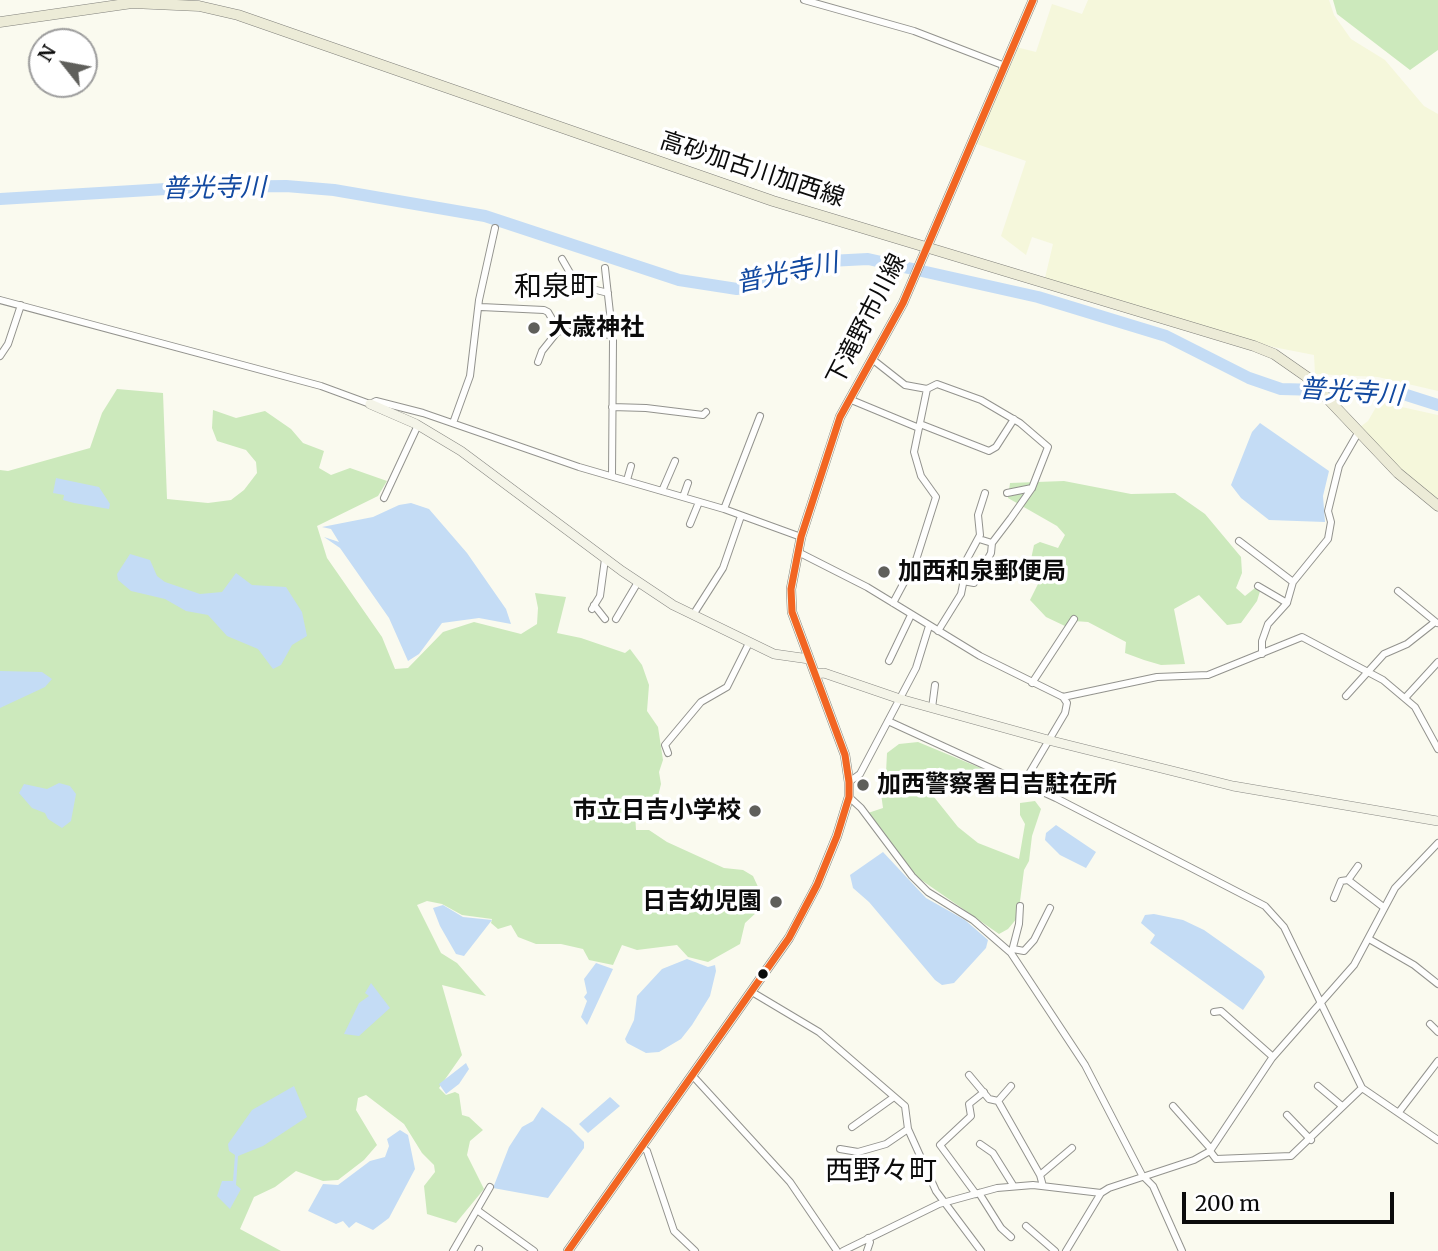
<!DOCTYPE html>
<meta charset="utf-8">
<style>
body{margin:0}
#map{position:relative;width:1438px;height:1251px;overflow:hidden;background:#fafaef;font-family:Merriweather,serif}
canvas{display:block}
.north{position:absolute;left:28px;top:28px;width:70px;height:70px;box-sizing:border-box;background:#fff;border:2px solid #9d9d9d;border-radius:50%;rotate:301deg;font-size:19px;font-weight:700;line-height:28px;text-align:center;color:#0b0b0b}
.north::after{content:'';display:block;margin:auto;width:24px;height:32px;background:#5f5f5b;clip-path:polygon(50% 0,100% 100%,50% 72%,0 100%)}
.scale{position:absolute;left:1182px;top:1192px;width:212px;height:32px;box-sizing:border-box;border:4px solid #0b0b0b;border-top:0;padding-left:9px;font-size:21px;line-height:24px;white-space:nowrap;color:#0b0b0b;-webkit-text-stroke:5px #fff;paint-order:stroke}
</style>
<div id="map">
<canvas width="1438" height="1251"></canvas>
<div class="north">N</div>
<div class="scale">200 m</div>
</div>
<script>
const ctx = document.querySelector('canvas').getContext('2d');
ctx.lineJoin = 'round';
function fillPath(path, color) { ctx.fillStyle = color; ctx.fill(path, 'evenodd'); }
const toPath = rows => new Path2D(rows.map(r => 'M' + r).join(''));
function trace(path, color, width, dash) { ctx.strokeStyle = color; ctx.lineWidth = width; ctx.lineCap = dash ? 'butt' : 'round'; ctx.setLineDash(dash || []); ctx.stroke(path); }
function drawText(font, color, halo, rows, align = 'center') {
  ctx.font = font + ' Merriweather,"Noto Sans JP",serif'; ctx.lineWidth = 7; ctx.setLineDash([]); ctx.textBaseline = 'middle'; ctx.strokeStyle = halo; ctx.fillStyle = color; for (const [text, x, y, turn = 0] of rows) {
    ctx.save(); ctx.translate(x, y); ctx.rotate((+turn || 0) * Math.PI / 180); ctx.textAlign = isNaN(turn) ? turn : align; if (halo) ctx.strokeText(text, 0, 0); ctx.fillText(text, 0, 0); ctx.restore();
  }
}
fillPath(toPath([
 [1088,0,1329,0,1334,15,1351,39,1385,60,1424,106,1438,114,1438,391,1378,377,1315,374,1314,355,1273,347,1045,278,1053,244,1032,237,1026,255,1001,236,1026,161,974,143,1016,47,1036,52,1052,4,1082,14],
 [1379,402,1438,415,1438,501,1387,458,1360,427,1368,421]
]), '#f5f7db');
fillPath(toPath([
 [1333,0,1438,0,1438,50,1410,70,1337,14],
 [117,389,163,393,167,499,208,503,231,500,244,490,257,473,256,462,246,450,217,441,212,428,213,410,236,418,265,411,291,429,303,443,324,451,319,468,331,475,350,468,387,481,378,496,317,526,327,558,382,637,395,669,408,668,443,632,474,622,521,634,537,624,538,608,535,593,566,597,557,633,581,638,625,653,630,649,642,665,649,685,647,711,658,727,663,760,659,772,661,784,658,796,635,813,636,830,649,830,667,842,724,868,743,870,753,876,759,889,758,911,745,923,740,944,708,962,688,957,677,945,637,950,622,945,613,965,589,960,583,949,561,944,536,944,518,937,511,925,498,929,491,923,492,919,462,915,442,904,427,901,417,905,441,953,457,963,486,996,442,985,462,1055,439,1088,446,1095,455,1092,459,1094,462,1115,469,1117,483,1130,470,1141,467,1155,484,1189,456,1223,427,1214,424,1186,435,1172,434,1165,422,1153,404,1124,366,1095,358,1098,356,1110,377,1145,364,1160,338,1180,323,1181,296,1171,275,1187,254,1197,240,1229,281,1251,0,1251,0,470,8,471,90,448,102,413],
 [1064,481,1131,494,1175,493,1205,514,1241,557,1242,573,1236,588,1245,596,1255,588,1261,588,1257,601,1241,623,1227,625,1199,595,1174,609,1185,664,1161,665,1144,660,1125,653,1126,642,1088,622,1074,621,1067,627,1046,617,1030,600,1040,580,1030,564,1034,545,1040,542,1058,548,1065,535,1057,526,1008,498,1010,483],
 [918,742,1024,786,1024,791,1009,782,988,781,941,770,930,792,958,827,978,843,1019,859,1025,824,1020,815,1020,803,1035,801,1041,809,1032,836,1029,861,1024,870,1018,917,1008,929,999,934,917,877,868,813,883,808,880,786,886,773,887,753,899,744]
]), '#cce9bc');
fillPath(toPath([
 [1260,423,1329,471,1323,496,1325,522,1269,520,1241,498,1231,485,1252,432],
 [56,478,99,487,110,504,109,509,74,503,63,500,64,495,53,493],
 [411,503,429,509,467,553,506,609,511,624,479,618,442,623,419,654,408,661,389,618,340,548,324,537,339,542,331,529,322,527,373,517,399,505],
 [130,554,150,560,157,576,165,582,200,594,222,592,236,573,252,585,286,587,302,612,307,636,292,645,281,665,273,669,258,649,227,636,208,615,186,611,165,599,131,591,118,580,117,574],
 [0,671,42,672,52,679,45,687,0,708],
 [59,783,70,786,76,794,71,821,62,828,48,819,45,813,32,808,19,793,24,784,47,789],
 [1056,825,1096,852,1086,868,1060,855,1045,840,1046,833],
 [883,852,926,898,965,920,988,940,986,948,954,983,942,985,935,980,869,902,853,888,850,875],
 [443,905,463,917,492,920,464,956,456,954,440,926,433,908],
 [1154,914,1183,920,1204,930,1262,971,1265,977,1262,982,1243,1010,1150,943,1155,935,1141,923,1145,915],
 [687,959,708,967,715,965,716,971,710,996,692,1025,681,1039,659,1052,646,1053,627,1043,625,1039,634,1020,637,996,662,969],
 [596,963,613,969,587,1025,581,1017,587,1001,584,997,587,993,584,979],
 [371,983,390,1008,359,1036,344,1034,359,1003,369,996,365,993],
 [466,1063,469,1069,459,1084,446,1094,439,1084],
 [294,1086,307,1117,263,1146,238,1156,236,1185,241,1189,230,1209,217,1196,222,1181,233,1181,235,1155,229,1151,228,1144,252,1110],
 [610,1097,620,1106,588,1133,579,1124],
 [542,1107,570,1128,584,1142,584,1148,548,1198,493,1188,509,1147,522,1127,533,1121],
 [400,1130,408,1135,415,1169,389,1218,373,1230,356,1222,349,1228,343,1221,336,1224,308,1211,323,1184,338,1185,370,1161,385,1157,389,1146,387,1139]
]), '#c4dcf5');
trace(toPath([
 [0,199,199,187,286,186,334,190,485,216,679,280,737,289,829,261,868,259,1038,297,1166,336,1249,378,1281,389,1397,392,1438,405]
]), '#c4dcf5', 12);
const street = toPath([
 [804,0,914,31,1005,66],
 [562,259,577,285,608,293],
 [605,268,613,340,612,476],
 [0,300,321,386,370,404,376,401,423,413,579,467,724,509,801,537],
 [481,307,544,310,548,312,559,331,612,335],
 [0,356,8,344,21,305],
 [872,359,905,385,927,389,937,384,981,400,1020,423,1048,447,1032,488,1011,518,992,543,979,539],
 [538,362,542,351,558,331],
 [849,399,919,428],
 [612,407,646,408,703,415,706,412],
 [453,423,470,376,479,300,495,228],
 [920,424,989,451,996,447,1014,419],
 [627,480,631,466],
 [662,491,675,461],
 [1007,493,1032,488],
 [683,497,688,483],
 [384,498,418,425],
 [724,509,760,416],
 [690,524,699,502],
 [1239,541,1293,582],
 [798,552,867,587,980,656,1063,697,1157,677,1208,675,1302,637,1383,680,1415,707,1438,749],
 [963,581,974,583,991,553,992,543],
 [1258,586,1287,603],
 [1398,591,1437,623],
 [893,603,916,560,936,497,921,476,914,452,927,389],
 [594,605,605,619],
 [592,609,600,596,605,559],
 [693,615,723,568,741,516],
 [616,619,638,582],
 [938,631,961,594,963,584,960,572,980,535,978,515,985,493],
 [1262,654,1262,641,1268,624,1287,603,1293,582,1328,539,1331,522,1328,511,1339,466,1358,433],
 [889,661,911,615],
 [1032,683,1074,619],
 [1346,696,1384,654,1407,644,1435,622],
 [1405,698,1438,662],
 [932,708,935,685],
 [888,721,1056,798,1265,906,1284,927,1362,1088,1438,1140],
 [668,753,665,745,701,702,727,687,749,643],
 [849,782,860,774,916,668,929,626],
 [1023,784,1065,713,1067,703,1063,697],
 [849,797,861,808,912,876,928,892,973,920,1011,953,1085,1065,1142,1175,1153,1186,1182,1251],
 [1348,880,1382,906],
 [1334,898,1341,881,1348,880,1358,866],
 [1369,939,1414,965,1438,984],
 [1013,949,1024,951,1034,940,1050,908],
 [1012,951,1019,924,1020,906],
 [752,992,819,1032,905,1106,908,1129,936,1191,981,1251],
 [1214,1012,1221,1011,1273,1057],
 [1430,1024,1438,1032],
 [692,1075,790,1182,837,1251],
 [969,1075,989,1099,998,1101,1040,1175,1043,1186],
 [1318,1086,1342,1106],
 [998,1101,1011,1086],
 [1173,1106,1211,1149],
 [1399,1112,1438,1061],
 [1287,1115,1311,1140],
 [852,1127,894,1097],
 [980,1144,993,1153,1013,1185],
 [642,1147,647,1151,674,1231,695,1251],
 [840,1149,858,1152,886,1144,908,1129],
 [1210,1151,1216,1159,1291,1156,1362,1088],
 [1040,1175,1072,1148],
 [979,1193,1001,1228,1011,1237],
 [976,1194,940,1145,971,1116,969,1104,984,1092],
 [477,1210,534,1251],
 [1026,1226,1055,1251],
 [453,1251,490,1187],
 [478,1251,479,1249],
 [843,1251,939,1204,997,1188,1033,1185,1101,1193],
 [867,1251,870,1242,868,1238],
 [1066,1251,1101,1193,1109,1188,1194,1160,1210,1151,1272,1058,1354,965,1395,888,1438,843]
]);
const secondary = toPath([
 [370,404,416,424,461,451,622,571,673,605,774,654,809,659],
 [815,674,824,673,900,699,1048,740,1233,786,1438,821],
 [568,1251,789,938,817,885,837,836,849,797,849,782,845,755,792,612,791,589,801,537,840,417,903,303,1033,0]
]);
const primary = toPath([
 [0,22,132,3,199,6,238,15,773,201,1254,346,1274,354,1307,377,1398,473,1438,506]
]);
trace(street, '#93938e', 8);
trace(secondary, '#898984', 10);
trace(primary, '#80807b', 11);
trace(street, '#fefefd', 6);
trace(secondary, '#f4f4e8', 9);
trace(primary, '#ecebd7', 10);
trace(toPath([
 [568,1251,789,938,817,885,837,836,849,797,849,782,845,755,792,612,791,589,801,537,840,417,903,303,1033,0]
]), '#f26522', 7);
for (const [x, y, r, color] of [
 [534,328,7,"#5f5f5b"],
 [884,572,7,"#5f5f5b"],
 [863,785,7,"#5f5f5b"],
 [755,811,7,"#5f5f5b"],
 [776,902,7,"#5f5f5b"],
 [763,974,6,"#0b0b0b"]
]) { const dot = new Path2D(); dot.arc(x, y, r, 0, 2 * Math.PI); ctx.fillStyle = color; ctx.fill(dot); trace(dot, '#fff', 2.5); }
drawText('24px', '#0b0b0b', '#fff', [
 ["高砂加古川加西線",752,170,18],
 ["下滝野市川線",867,320,-63]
]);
drawText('bold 24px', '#0b0b0b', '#fff', [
 ["大歳神社",548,328],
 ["加西和泉郵便局",898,572],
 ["加西警察署日吉駐在所",877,785],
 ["市立日吉小学校",741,811,"right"],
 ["日吉幼児園",762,902,"right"]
], 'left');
drawText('italic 26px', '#1249a0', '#fff', [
 ["普光寺川",214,189,-1],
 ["普光寺川",787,274,-12],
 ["普光寺川",1351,393,4]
]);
drawText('28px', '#0b0b0b', '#fff', [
 ["和泉町",556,288],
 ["西野々町",881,1172]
]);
</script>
